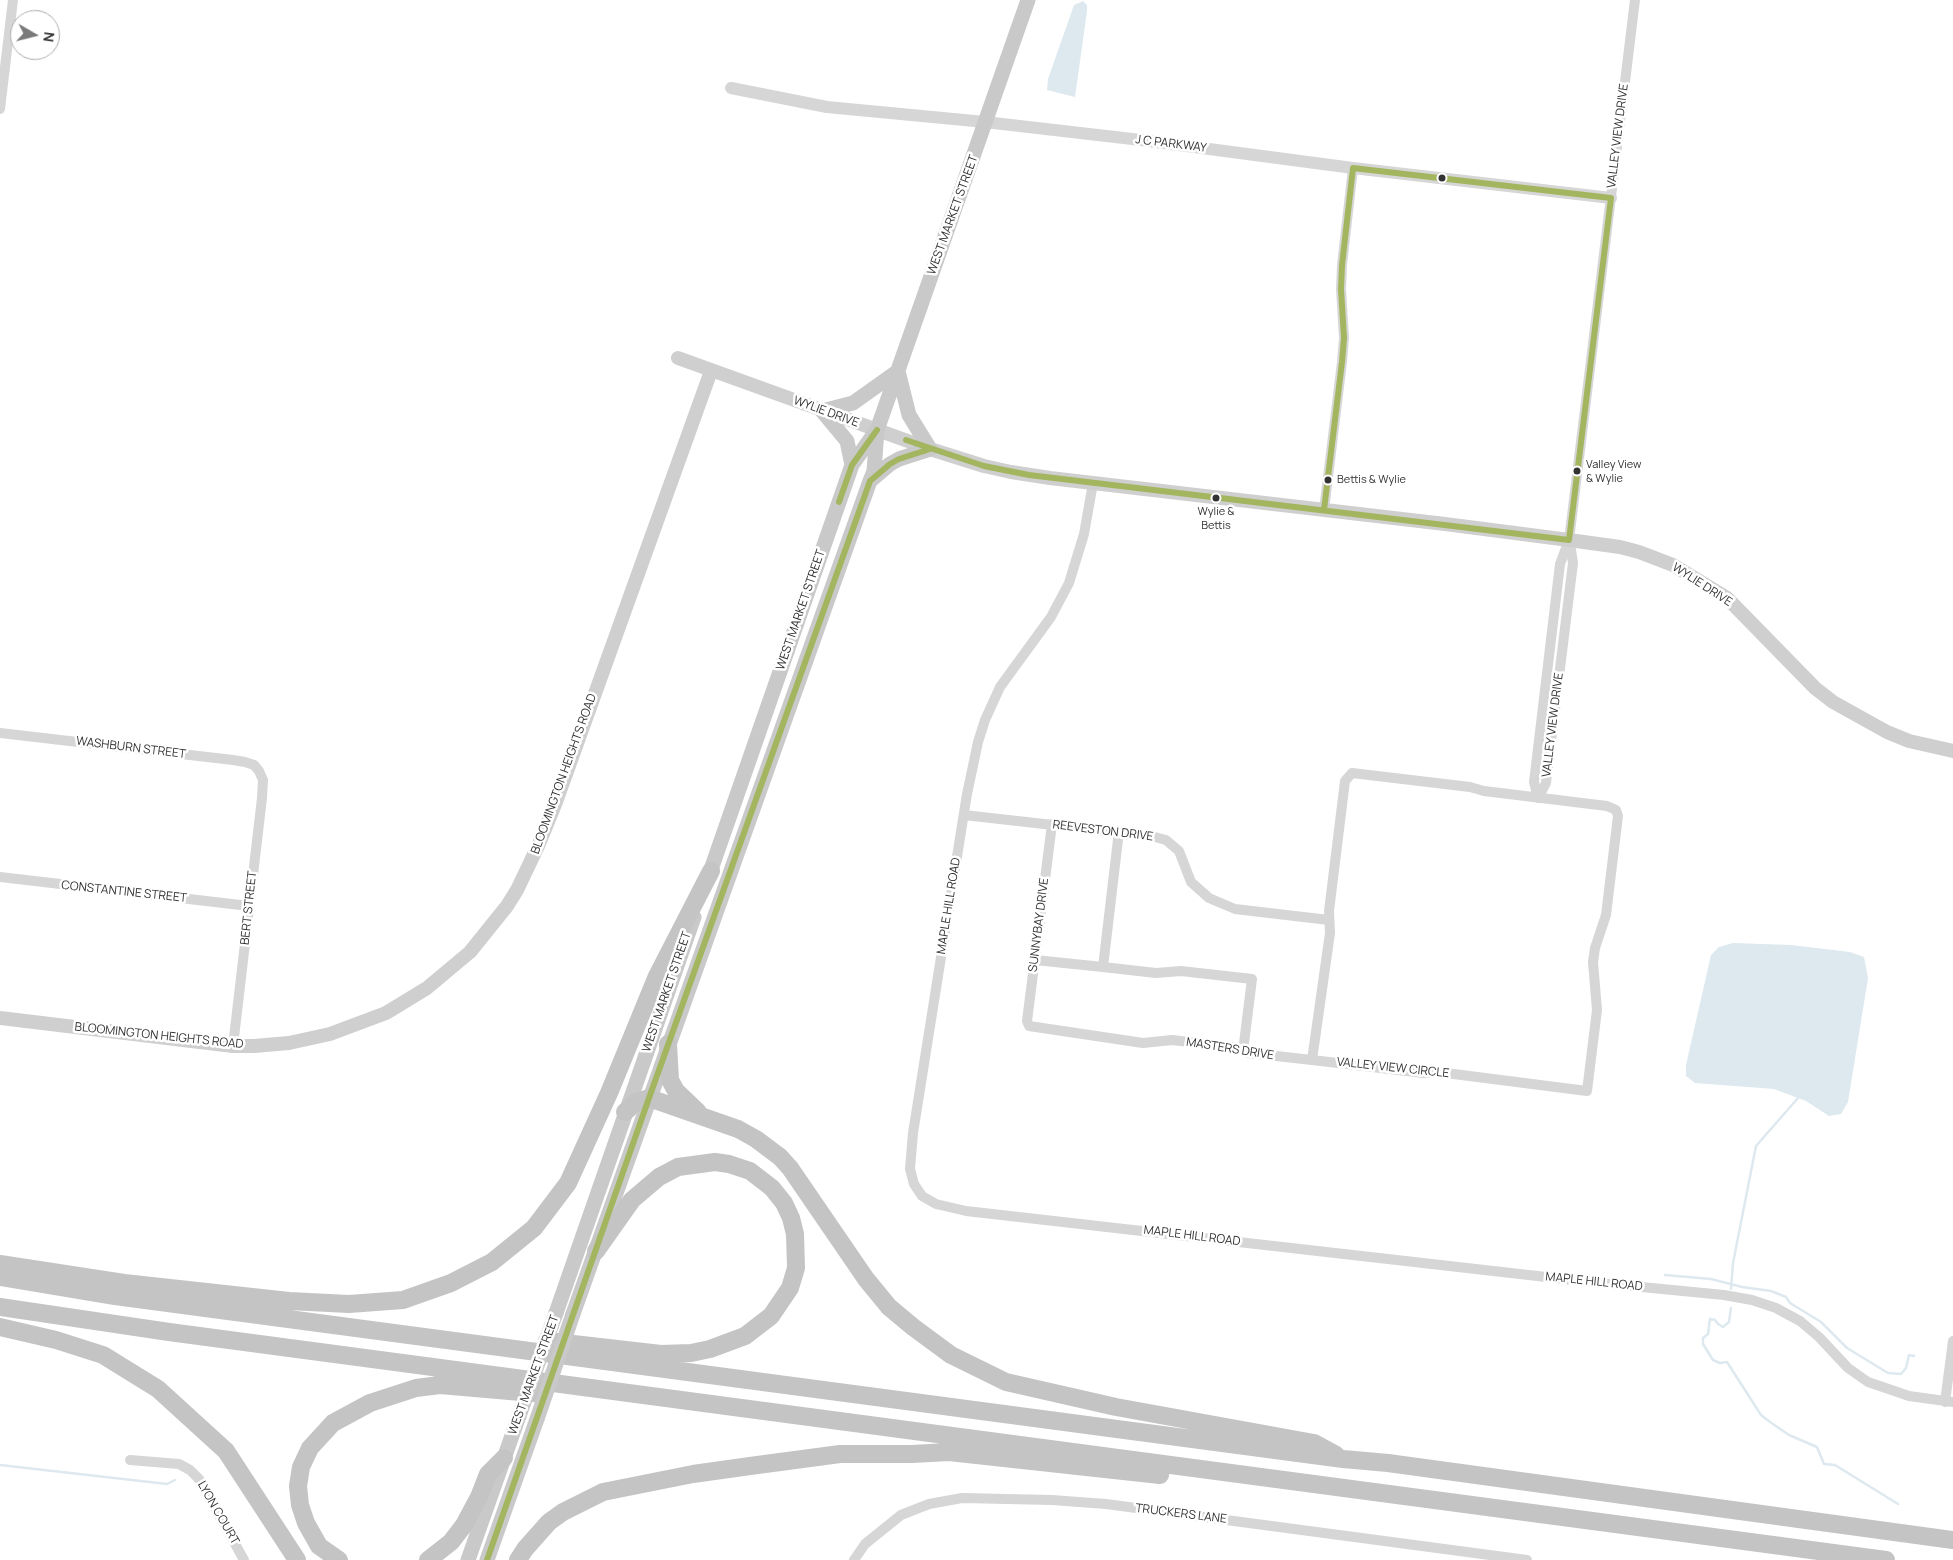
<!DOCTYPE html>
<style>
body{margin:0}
#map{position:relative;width:1953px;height:1560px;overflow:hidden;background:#fff;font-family:Manrope,sans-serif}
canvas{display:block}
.north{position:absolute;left:10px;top:10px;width:50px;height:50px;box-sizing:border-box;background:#fff;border:1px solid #adadad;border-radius:50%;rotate:98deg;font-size:14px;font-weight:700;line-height:20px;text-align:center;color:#323232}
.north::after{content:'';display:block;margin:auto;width:18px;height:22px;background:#7a7a7a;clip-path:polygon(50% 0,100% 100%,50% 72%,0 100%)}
</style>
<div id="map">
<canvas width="1953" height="1560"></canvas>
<div class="north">N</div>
</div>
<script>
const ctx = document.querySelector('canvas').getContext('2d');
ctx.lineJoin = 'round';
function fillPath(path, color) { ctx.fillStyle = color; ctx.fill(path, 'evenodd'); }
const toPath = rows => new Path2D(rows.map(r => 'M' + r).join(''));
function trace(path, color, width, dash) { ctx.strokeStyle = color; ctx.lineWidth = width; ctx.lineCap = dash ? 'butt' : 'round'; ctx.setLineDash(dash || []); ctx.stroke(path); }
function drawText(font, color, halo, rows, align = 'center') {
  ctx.font = font + ' Manrope,sans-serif'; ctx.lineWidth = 5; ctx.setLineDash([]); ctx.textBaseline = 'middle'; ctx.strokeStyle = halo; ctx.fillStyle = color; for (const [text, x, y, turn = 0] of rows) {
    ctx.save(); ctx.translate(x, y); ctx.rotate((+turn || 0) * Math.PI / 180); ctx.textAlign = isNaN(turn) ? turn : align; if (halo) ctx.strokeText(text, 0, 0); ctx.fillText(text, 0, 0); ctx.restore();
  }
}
fillPath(toPath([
 [1083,1,1087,5,1087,11,1075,97,1047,90,1048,79,1074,5],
 [1733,943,1791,945,1850,952,1864,957,1868,978,1848,1102,1841,1114,1829,1116,1806,1101,1774,1089,1695,1083,1686,1076,1686,1065,1711,955,1719,947]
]), '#dde9ef');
trace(toPath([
 [1665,1275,1711,1279,1742,1287,1771,1291,1786,1297,1790,1303,1821,1322,1847,1348,1888,1373,1901,1374,1906,1368,1909,1355,1914,1356],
 [1731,1289,1733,1263,1756,1146,1798,1098],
 [1731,1308,1729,1322,1723,1327,1718,1324,1715,1320,1710,1319,1708,1334,1703,1338,1703,1344,1713,1360,1720,1363,1727,1362,1761,1415,1770,1422,1789,1435,1817,1447,1824,1464,1835,1465,1898,1504],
 [0,1465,167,1484,175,1480]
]), '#dde9ef', 2.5);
trace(toPath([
 [0,109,13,0],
 [1093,483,1084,534,1069,583,1051,617,1000,687,985,720,978,742,967,794,913,1133,910,1169,914,1184,922,1196,936,1204,966,1211,1590,1282,1724,1295,1752,1300,1776,1308,1800,1321,1819,1337,1848,1368,1868,1382,1909,1396,1953,1402],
 [1324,510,1342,362,1344,338,1341,289,1342,265,1353,168],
 [0,733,233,760,245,762,254,765,259,771,263,780,262,798,233,1046],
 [1352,773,1470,787,1484,791,1607,806,1616,810,1618,816,1606,915,1595,948,1593,962,1597,1010,1587,1091,1438,1072,1424,1073,1312,1060,1330,933,1329,911,1345,781,1352,773],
 [1538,798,1534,782,1560,564,1569,540,1635,0],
 [1538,798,1546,783,1555,709,1573,563,1570,543],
 [964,815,1151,836,1166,840,1179,851,1191,882,1209,898,1235,909,1329,920],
 [1052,824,1027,1021,1029,1026,1143,1043,1172,1040,1232,1047,1249,1053,1312,1060],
 [1119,831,1103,967,1156,973,1181,971,1252,979,1243,1051],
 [0,877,249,906],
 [1035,960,1103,967],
 [1945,1402,1953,1341],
 [130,1460,179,1464,190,1470,199,1479,244,1560],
 [854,1560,865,1544,901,1515,929,1504,962,1498,1052,1500,1106,1504,1527,1560]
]), '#d6d6d6', 10);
trace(toPath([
 [731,88,827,107,985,122,1141,140,1353,168,1611,198]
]), '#d6d6d6', 12);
trace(toPath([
 [678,358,930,449,984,466,1011,472,1050,478,1445,524,1569,540,1620,547,1639,552,1673,565,1727,598,1815,688,1833,702,1887,732,1909,741,1953,751],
 [0,1018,233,1046,254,1046,289,1043,330,1034,386,1013,427,988,470,952,507,906,517,890,538,846,556,802,711,371]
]), '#cfcfcf', 14);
trace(toPath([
 [852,465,847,441,822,411,853,403,898,371],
 [870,481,890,464,899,459,930,449,909,415,898,371],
 [707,881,852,465,876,431],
 [556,1313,694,917],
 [573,1314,870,481,874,471,877,430,1028,0],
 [468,1560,519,1416],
 [487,1560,537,1419]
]), '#c9c9c9', 15);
trace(toPath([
 [668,1044,670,1080,676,1091,698,1112],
 [625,1112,636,1102,649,1098,738,1129,756,1139,780,1157,790,1168,866,1279,889,1307,913,1327,951,1355,1006,1382,1116,1407,1314,1443,1336,1455],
 [0,1264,124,1283,289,1301,349,1304,403,1300,451,1283,492,1262,534,1228,568,1183,609,1093,657,976,711,871],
 [0,1277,115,1296,1343,1459,1388,1463,1953,1540],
 [0,1307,169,1332,1886,1560],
 [0,1327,56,1340,103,1355,158,1389,226,1451,297,1560],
 [547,1341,661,1354,691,1353,710,1349,745,1336,771,1316,790,1288,796,1268,795,1234,791,1218,784,1203,772,1188,750,1171,729,1164,715,1162,678,1167,659,1177,632,1200,596,1251],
 [339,1560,319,1546,306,1523,300,1505,298,1486,301,1467,310,1448,333,1423,370,1403,416,1388,440,1385,544,1394],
 [428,1560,451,1542,464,1525,479,1497,488,1474,504,1458],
 [518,1560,525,1549,549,1522,563,1512,603,1492,693,1474,750,1466,840,1454,912,1454,949,1452,1160,1475]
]), '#c4c4c4', 18);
trace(toPath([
 [519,1416,556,1313],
 [537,1419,573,1314]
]), '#c9c9c9', 15);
trace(toPath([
 [1353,168,1611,198],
 [906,440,984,466,1029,475,1569,540],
 [839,502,852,465,877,430],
 [1324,510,1342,362,1344,338,1341,289,1342,265,1353,168],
 [1569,540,1611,198],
 [487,1560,649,1098,870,481,890,464,899,459,930,449]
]), '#a4b560', 6);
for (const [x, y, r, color] of [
 [1442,178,4.5,"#323232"],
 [1577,471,4.5,"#323232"],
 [1328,480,4.5,"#323232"],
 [1216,498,4.5,"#323232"]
]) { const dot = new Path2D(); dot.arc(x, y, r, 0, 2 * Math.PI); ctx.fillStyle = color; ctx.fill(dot); trace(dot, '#fff', 2); }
drawText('11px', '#323232', '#fff', [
 ["Valley View",1586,465],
 ["& Wylie",1586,479],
 ["Bettis & Wylie",1337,480],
 ["Wylie &",1216,512,"center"],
 ["Bettis",1216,526,"center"]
], 'left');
drawText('12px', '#323232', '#fff', [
 ["VALLEY VIEW DRIVE",1618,136,-83],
 ["J C PARKWAY",1171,144,7],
 ["WEST MARKET STREET",953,215,-70],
 ["WYLIE DRIVE",826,412,20],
 ["WYLIE DRIVE",1702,585,33],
 ["WEST MARKET STREET",801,610,-71],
 ["VALLEY VIEW DRIVE",1553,725,-83],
 ["WASHBURN STREET",131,748,7],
 ["BLOOMINGTON HEIGHTS ROAD",564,774,-70],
 ["REEVESTON DRIVE",1103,831,7],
 ["CONSTANTINE STREET",124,892,6],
 ["MAPLE HILL ROAD",949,906,-81],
 ["BERT STREET",249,908,-84],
 ["SUNNYBAY DRIVE",1039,925,-83],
 ["WEST MARKET STREET",667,992,-71],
 ["BLOOMINGTON HEIGHTS ROAD",159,1036,6],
 ["MASTERS DRIVE",1230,1049,9],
 ["VALLEY VIEW CIRCLE",1393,1068,6],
 ["MAPLE HILL ROAD",1192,1236,7],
 ["MAPLE HILL ROAD",1594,1282,6],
 ["WEST MARKET STREET",534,1375,-70],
 ["LYON COURT",218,1513,60],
 ["TRUCKERS LANE",1181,1514,7]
]);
</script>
